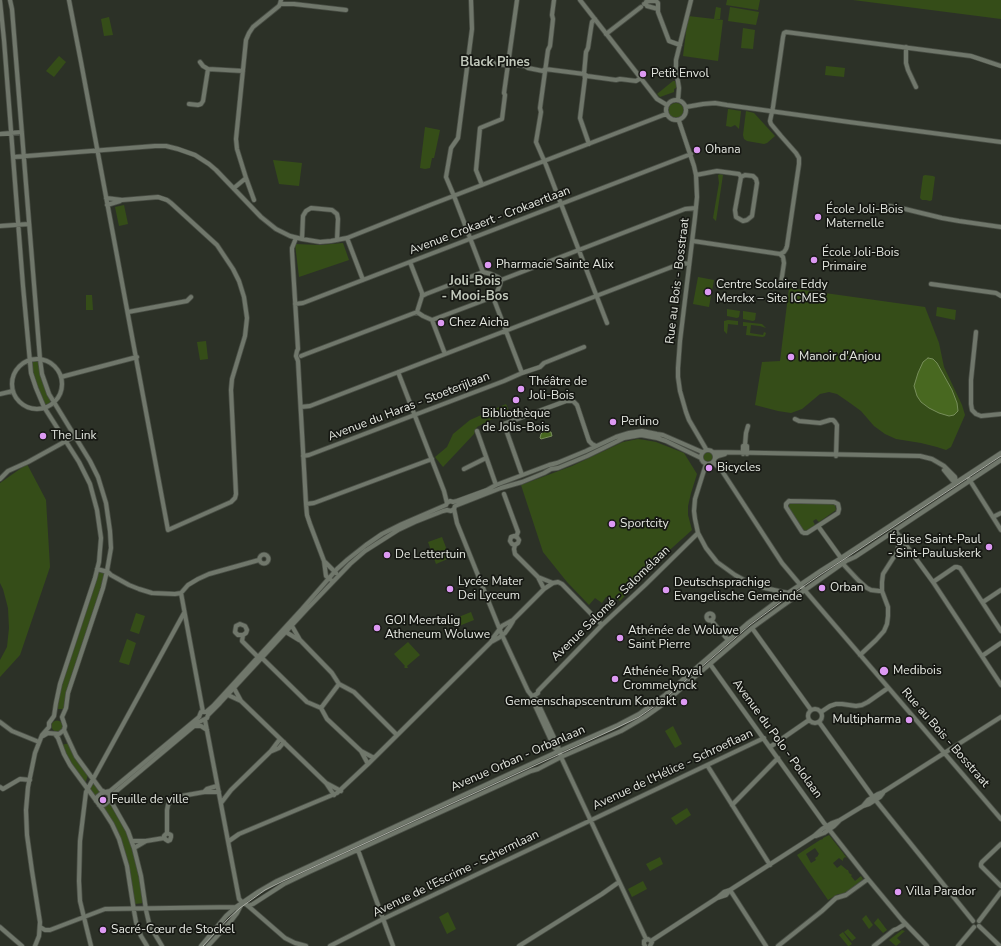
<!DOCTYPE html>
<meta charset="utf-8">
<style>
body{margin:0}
canvas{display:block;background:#2c3127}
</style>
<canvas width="1001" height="946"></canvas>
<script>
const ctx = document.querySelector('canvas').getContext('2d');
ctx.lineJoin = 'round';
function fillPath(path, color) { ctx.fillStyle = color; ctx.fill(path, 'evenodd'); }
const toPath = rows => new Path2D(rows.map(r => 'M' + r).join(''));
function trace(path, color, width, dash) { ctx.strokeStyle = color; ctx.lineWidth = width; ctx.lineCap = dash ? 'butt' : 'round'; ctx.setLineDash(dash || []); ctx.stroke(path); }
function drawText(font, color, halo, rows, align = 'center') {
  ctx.font = font + ' "Nunito Sans",sans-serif'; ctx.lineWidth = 3.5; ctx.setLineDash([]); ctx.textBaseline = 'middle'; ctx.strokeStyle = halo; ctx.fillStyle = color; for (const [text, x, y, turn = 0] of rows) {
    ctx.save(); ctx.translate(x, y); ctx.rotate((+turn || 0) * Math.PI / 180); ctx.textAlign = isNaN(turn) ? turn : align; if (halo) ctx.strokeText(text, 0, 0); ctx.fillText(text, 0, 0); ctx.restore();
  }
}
fillPath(toPath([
 [727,0,760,0,758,10,726,5],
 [853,0,1001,0,1001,19],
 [716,7,721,8,720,19,714,19],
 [730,7,759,12,756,25,728,21],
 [688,16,723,20,718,61,683,56],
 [109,17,113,35,104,36,101,19],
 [743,28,755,30,753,49,741,48],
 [59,56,66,62,54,77,46,71],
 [826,66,845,68,844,77,825,75],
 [673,81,675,81,676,84,676,88,674,89,674,92,660,97,657,94],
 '668 111a8 8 0 1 1 16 0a8 8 0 1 1-16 0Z',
 [728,109,741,111,739,129,735,125,731,127,726,126],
 [746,111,754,113,775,136,767,143,764,144,747,141,744,139,743,135],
 [425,127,440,130,436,149,434,158,432,158,430,168,425,169,420,168],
 [273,160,302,163,299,186,279,184],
 [720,174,723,175,716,221,713,218,719,183,718,175],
 [925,175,933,176,935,177,932,200,930,201,926,200,922,200,920,198,923,176],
 [124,205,128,224,119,226,115,207],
 [343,243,349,260,299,277,295,244,320,245],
 [698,277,714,280,709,307,693,304],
 [789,288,925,307,939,343,944,367,962,405,965,415,951,447,946,450,937,447,921,443,896,439,885,434,874,426,861,411,850,403,837,394,829,392,820,394,802,409,791,413,778,411,755,405,762,362,780,361],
 [86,295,92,295,93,310,86,310],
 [937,307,956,310,955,320,936,316],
 [727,309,740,311,739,317,737,318,727,316],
 [743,311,756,313,755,320,753,321,743,319],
 [728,320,738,321,738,325,728,324,727,334,724,331,724,321],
 [743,322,762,324,766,328,760,326,751,325,750,333,763,335,764,332,766,333,765,336,763,337,746,335,747,326,743,326],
 [206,341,208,359,200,360,197,342],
 [33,361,37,361,39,363,50,400,50,402,48,404,45,404,43,402,39,393,32,372,32,363],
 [506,404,510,413,492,419,477,427,474,434,443,467,435,457,447,447,453,434,470,420],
 [638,439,645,440,656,442,684,453,697,474,691,493,688,506,688,515,692,530,663,556,620,601,617,599,606,597,602,603,595,598,589,605,567,582,543,552,521,485,572,466,623,442],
 '702.5 457a5.5 5.5 0 1 1 11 0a5.5 5.5 0 1 1-11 0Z',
 [27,464,46,500,50,567,20,655,0,677,0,660,7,647,9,628,8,608,3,589,0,583,0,483],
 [791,503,833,504,835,505,836,510,819,522,816,519,813,521,815,525,806,531,803,530,789,509,789,505],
 [442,537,450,558,436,564,428,542],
 [99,571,104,572,105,574,64,709,58,709,57,708,58,695],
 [471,612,474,620,459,626,456,618],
 [136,613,145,616,139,634,130,631],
 [127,639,136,643,129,665,119,662],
 [408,642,420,655,407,666,408,668,405,668,404,667,405,666,394,654],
 '51.5 726a5.5 5.5 0 1 1 11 0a5.5 5.5 0 1 1-11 0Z',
 [673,726,682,744,675,748,665,731],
 [69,743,88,775,85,784,73,768,62,745],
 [93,783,94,783,101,792,95,796,90,789],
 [110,803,128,834,133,848,144,903,135,904,128,865,124,849,103,808],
 [687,808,691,815,676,825,671,818],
 [829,835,847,858,845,857,843,859,843,861,839,858,833,863,837,868,841,865,847,870,848,870,849,873,852,875,851,876,855,881,861,876,863,879,846,893,841,895,840,894,838,894,828,900,797,855,820,840,823,839,823,838],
 [815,848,819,854,818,855,818,856,815,858,816,860,811,863,806,854],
 [660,857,663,864,650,871,646,864],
 [643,881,647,889,632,897,628,889],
 [448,912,456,929,447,934,439,917],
 [866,915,873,925,869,929,862,919],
 [878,918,887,930,883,933,874,923],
 [848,929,856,938,852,941,844,932],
 [902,930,905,931,897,938,901,942,896,946,889,940],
 [843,932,852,944,849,946,848,946,839,935]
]), '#354d18');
const water = toPath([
 [928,358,933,359,937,363,952,390,957,403,958,411,954,415,949,416,939,413,929,408,921,402,917,396,914,386,918,373,923,362,928,358],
 [544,431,551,432,552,436,541,439,540,438,541,434,544,431]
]);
fillPath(water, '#486820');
trace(water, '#778e5a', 1);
const minor = toPath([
 [10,0,12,9,40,359,42,374,49,394,90,461,98,477,106,503,110,531,111,548,107,571,103,588,68,693,66,708,62,717,65,726,64,730,76,756,101,790,109,794,111,801,128,831,134,848,141,876,146,910,149,923,153,931,162,946],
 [69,0,81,62,168,530,231,502,235,498,236,494,231,390,232,379,245,336,247,318,244,297,239,281,233,269,217,245,171,203,167,200,158,197,122,200,106,198],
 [471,0,472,29,458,138,451,148,446,177,454,196,483,272],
 [554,0,552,15,553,19,550,46,548,50,540,108,541,112,536,142,546,165,607,323],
 [580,0,657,99,667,105],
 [0,1,4,40,23,286,31,373,36,388,44,407,79,462,90,484,97,510,101,538,99,562,95,578,60,684,56,703,54,716,49,723,49,727,42,735,35,753,28,787,26,810,27,835,32,871,40,922,39,936,35,946],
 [280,4,294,4,346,10],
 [644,4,646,4,646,2,649,1,656,1,658,3,658,12,669,41,680,45],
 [646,4,647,6,658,9],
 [606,34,641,7],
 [906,47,906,63,908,70,916,87],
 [468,60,493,62,494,64,505,65,508,64,525,66,528,68,543,71,545,69,584,74,587,76,616,80,620,79,636,81,641,78],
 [200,62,203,66,208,69],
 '666 110a10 10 0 1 1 20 0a10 10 0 1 1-20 0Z',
 [678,100,679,88,676,69,676,60,691,0],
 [189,104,198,105,201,104,203,101,208,69,243,71],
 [686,107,703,104,715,103,727,105,849,122,1001,142],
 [679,121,694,166,696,175,697,197,695,217,680,341,678,368,678,377,680,391,686,412,689,420,706,449],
 [0,134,22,132],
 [589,144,580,118,585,78,584,74,586,52,588,48,591,28,592,22,595,19],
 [14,157,155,146,166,146,178,149,195,155,209,164,216,170,261,217,276,229,290,236,302,239,320,242,331,241,347,238,430,205,666,114],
 [696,175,717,171,739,174,741,177],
 [745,175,753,176,756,179,757,183,752,216,747,220,743,221,736,217,735,210,741,177,745,175],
 [246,178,254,200],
 [482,185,476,170,480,128,502,119,505,95,504,93,517,0],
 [234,188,246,178,237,149,236,139,246,40,249,33,253,27,279,6,280,4,281,0],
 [107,205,120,201],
 [889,206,905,209,942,218,959,221,1001,227],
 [0,226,29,224],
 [296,238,292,248,292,251,298,349,297,351,296,356,298,361,306,504,307,515,310,524,324,561,326,576,331,580],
 [347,238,363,280],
 [302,239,303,216,306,211,311,208,332,210,337,214,338,219,337,240],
 [693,241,780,254],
 [780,254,784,252,786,249,787,246,799,164,799,158,796,153,781,136,771,124,770,121,773,107,783,37,784,33,786,32,971,56,1001,66],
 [780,254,783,257,784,263,781,283],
 [410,262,422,293,422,296],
 [501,280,685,209,696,208],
 [931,284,996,293,1001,296],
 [493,297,522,373],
 [295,304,303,303,691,154],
 [128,312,187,301,191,297],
 [417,312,422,296,426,294,483,272,491,274,498,277,501,280],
 [417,312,423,316,432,320,493,297,496,294,500,285,501,280],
 [432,320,445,354],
 [976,332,971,380,971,404,972,410,976,414,981,416,1001,414],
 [301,356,306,354,417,312],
 '12 384a25 25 0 1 1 50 0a25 25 0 1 1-50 0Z',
 [61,377,137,357],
 [0,394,13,391],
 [301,407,310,406,682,263,689,264],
 [795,419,799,421,820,423,830,420,833,420,835,422,837,425,836,456],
 [477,431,496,485],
 [745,445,746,433,748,426],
 '701 457a7 7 0 1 1 14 0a7 7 0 1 1-14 0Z',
 [713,452,920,456,932,459,944,466,955,477,956,482],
 [743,454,743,446,745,445,747,446,747,454],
 [303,456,309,455,504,381,522,373,540,367,544,363,584,347],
 [715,458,718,456,725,454],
 [713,462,722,471,782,563,808,594,1001,819],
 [706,464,695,499,694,511,695,519,698,533,706,548,717,562,735,575,744,580,760,587,788,593],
 [464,469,486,458],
 [944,470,953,481,956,482],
 [522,475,504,424,566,401,573,401,577,405,589,441,592,444,596,446],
 [0,479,8,471,28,462,75,436],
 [969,479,1001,530],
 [504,494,518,532,516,537],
 [789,501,834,502,838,504,839,509,838,513,807,533,804,533,802,532,786,507,786,504,789,501],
 [447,503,450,501,453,502,457,501,487,490,496,485,549,465,557,463,586,451,616,437,629,433,642,431,657,434,663,435,702,452],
 [306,504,314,503,432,459],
 [454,509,457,523,502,635,528,691,532,696,536,699,558,746,561,757,646,939],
 [454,509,455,506,501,488,522,482,544,473,551,469,558,468,587,456,624,438,641,435,657,438,666,441,701,458],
 [993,517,1001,513],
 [818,526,841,558],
 [895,530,933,582,1001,685],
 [515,545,512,544,510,541,511,537,514,536,517,537,519,540,518,543,515,545,514,549,515,554,538,577,544,589],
 '259.5 559a4.5 4.5 0 1 1 9 0a4.5 4.5 0 1 1-9 0Z',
 [325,562,336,573],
 [843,564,858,580,867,588,871,590,879,591,882,591],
 [97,569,108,572,111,575,129,585,139,589,152,593,175,594,181,593,188,585,198,579,209,574,259,560],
 [538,577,553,583,558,582,562,584,602,625],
 [933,582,955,567,957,567,960,568,1001,631],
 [181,593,203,712],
 [983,602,1001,590],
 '706.5 617a3.5 3.5 0 1 1 7 0a3.5 3.5 0 1 1-7 0Z',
 [711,620,728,640],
 [292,626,300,640,332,673,339,684,354,692,397,735],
 [752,628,811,710],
 [286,632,299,640],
 [243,635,238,635,235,632,236,626,240,624,245,626,247,630,246,633,243,635,242,641,258,657],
 [491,642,500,637,505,633,510,626,513,621],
 [860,655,876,640,884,631,887,624,888,616,888,607,882,591,882,582,883,574,897,552,900,536],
 [982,656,1001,643],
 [262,658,307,702,321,708,327,719,361,751,374,758],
 [710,664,824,823,868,879,902,920,927,946],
 [228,695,241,701,234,688],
 [532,696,535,695,538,693,538,691,602,625,645,585,698,533],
 [532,696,533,701,554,747,558,751],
 [241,701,326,783,334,795],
 [321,708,339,684],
 '808 716a7 7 0 1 1 14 0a7 7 0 1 1-14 0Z',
 [821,712,830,706,836,704,842,704,856,706,862,705,868,702,888,688],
 [205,720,239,899,243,903,247,905,285,938,295,943,306,946],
 [0,722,12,731,39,742],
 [819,722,873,797,973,921],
 [194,726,201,726,207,730],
 [55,734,58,738,64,754,70,765,103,810,112,824,119,839,127,866,134,911,136,922,141,936,147,946],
 [43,736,48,733,59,734,64,730],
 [770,747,809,720],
 [272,751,279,748,284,742],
 [361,751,368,764],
 [707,765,770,865],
 [326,783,341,791],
 [0,787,3,789,20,779,30,780],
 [204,792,207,789,217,786],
 [96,801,97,797,102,793,110,791,199,717,201,712,206,712,213,706,302,609,337,569,347,560,366,545,382,534,402,524,446,505,447,503,444,491,398,372],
 [221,803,231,790,271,751,280,739],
 [99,805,104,805,109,801,113,794,199,722,207,718,208,715,220,703,307,609,350,564,365,551,398,530,415,522,443,511,447,510,451,511,454,509],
 [732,805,778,758],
 [863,806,869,804,880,797,883,793],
 [167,833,171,835,171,837,170,840,168,841,165,839,164,836,167,833,167,810,168,805,171,800,176,797,204,792,219,792],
 [816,836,824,833,834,826,839,821],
 [132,841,146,841,164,838],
 [229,841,239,834,337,793,368,764,491,642,493,638,502,626,513,620,544,589,553,583],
 [1001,844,982,862,981,864,981,866,1001,886],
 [134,848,146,841],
 [358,850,393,946],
 [730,890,766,946],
 [717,898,726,895,730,890,814,836,822,829,832,823,840,820,863,806,868,800,878,794,883,792,1001,717],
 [248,906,253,904,284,884,309,872,531,771,538,769,561,757,621,731,645,717,662,705,752,628,781,607,846,561,855,557,1001,460],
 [979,921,1001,892],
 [979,926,1000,946],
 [0,927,22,946],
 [40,927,45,930,50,930,105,909,236,907],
 [651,941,717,898,724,892,730,890],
 [91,946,80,901,79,881,80,841,86,792,184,613],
 [201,946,226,916,236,907,258,892,277,881,559,751,618,725,639,714,665,695,748,623,788,593,822,570,841,558,1001,453],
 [208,946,231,921,237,913,242,903],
 [330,946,383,919,764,738],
 [519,946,602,894,619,882],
 [645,946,644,944,644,941,648,939,652,942,650,946],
 [778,946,822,911,836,898,846,895,868,879],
 [874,946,894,930,897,929,905,924],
 [958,946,974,927]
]);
trace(minor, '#4a4f46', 5.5);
trace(minor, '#70776b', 4);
trace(toPath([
 [203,946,228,919,240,908,265,890,283,881,612,730,639,717,662,701,750,625,781,602,820,575,1001,456]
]), '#abaea6', 1);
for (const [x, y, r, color] of [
 [643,74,4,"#dd99f3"],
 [697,150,4,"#dd99f3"],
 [818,217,4,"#dd99f3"],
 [814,260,4,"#dd99f3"],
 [488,265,4,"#dd99f3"],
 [708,292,4,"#dd99f3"],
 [441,323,4,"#dd99f3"],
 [791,357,4,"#dd99f3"],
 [521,389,4,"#dd99f3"],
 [516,400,4,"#dd99f3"],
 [613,422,4,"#dd99f3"],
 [43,436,4,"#dd99f3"],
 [709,468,4,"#dd99f3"],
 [612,524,4,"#dd99f3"],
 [989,547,4,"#dd99f3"],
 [387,555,4,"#dd99f3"],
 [822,588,4,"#dd99f3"],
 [450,589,4,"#dd99f3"],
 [666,590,4,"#dd99f3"],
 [377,628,4,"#dd99f3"],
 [620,638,4,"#dd99f3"],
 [884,671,5,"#dd99f3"],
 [615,679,4,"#dd99f3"],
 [684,702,4,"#dd99f3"],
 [909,720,4,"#dd99f3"],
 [103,800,4,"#dd99f3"],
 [898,892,4,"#dd99f3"],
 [103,930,4,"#dd99f3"]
]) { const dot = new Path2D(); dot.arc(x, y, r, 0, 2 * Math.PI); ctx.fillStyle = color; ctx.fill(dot); trace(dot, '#161813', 1.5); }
drawText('12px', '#e4e7e0', '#161813', [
 ["Petit Envol",651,74],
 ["Ohana",705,150],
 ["École Joli-Bois",826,210],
 ["Maternelle",826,224],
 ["École Joli-Bois",822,253],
 ["Primaire",822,267],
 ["Pharmacie Sainte Alix",496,265],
 ["Centre Scolaire Eddy",716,285],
 ["Merckx – Site ICMES",716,299],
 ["Chez Aicha",449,323],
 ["Manoir d'Anjou",799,357],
 ["Théâtre de",529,382],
 ["Joli-Bois",529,396],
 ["Bibliothèque",516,414,"center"],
 ["de Jolis-Bois",516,428,"center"],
 ["Perlino",621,422],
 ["The Link",51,436],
 ["Bicycles",717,468],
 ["Sportcity",620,524],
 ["Église Saint-Paul",981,540,"right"],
 ["- Sint-Pauluskerk",981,554,"right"],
 ["De Lettertuin",395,555],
 ["Lycée Mater",458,582],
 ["Dei Lyceum",458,596],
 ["Deutschsprachige",674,583],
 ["Evangelische Gemeinde",674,597],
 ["Orban",830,588],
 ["GO! Meertalig",385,621],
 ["Atheneum Woluwe",385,635],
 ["Athénée de Woluwe",628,631],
 ["Saint Pierre",628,645],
 ["Medibois",893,671],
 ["Athénée Royal",623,672],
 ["Crommelynck",623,686],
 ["Gemeenschapscentrum Kontakt",676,702,"right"],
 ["Multipharma",901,720,"right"],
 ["Feuille de ville",111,800],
 ["Villa Parador",906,892],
 ["Sacré-Cœur de Stockel",111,930]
], 'left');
drawText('12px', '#e4e7e0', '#161813', [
 ["Avenue Crokaert - Crokaertlaan",490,221,-21],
 ["Rue au Bois - Bosstraat",678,281,-83],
 ["Avenue du Haras - Stoeterijlaan",409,407,-21],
 ["Avenue Salomé - Salomélaan",611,604,-44],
 ["Rue au Bois - Bosstraat",945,738,49],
 ["Avenue du Polo - Pololaan",777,739,54],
 ["Avenue Orban - Orbanlaan",518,759,-24],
 ["Avenue de l'Hélice - Schroeflaan",673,770,-25],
 ["Avenue de l'Escrime - Schermlaan",456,874,-26]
]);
drawText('bold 13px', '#c2c9bc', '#161813', [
 ["Black Pines",495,63],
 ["Joli-Bois",475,282],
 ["- Mooi-Bos",475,297]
]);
</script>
